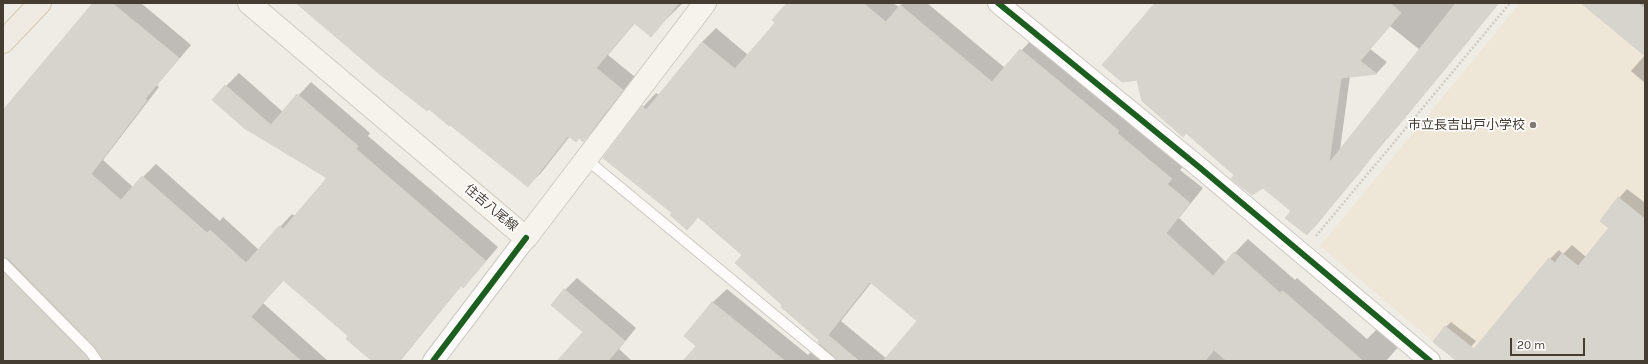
<!DOCTYPE html>
<meta charset="utf-8">
<style>
body{margin:0}
#map{position:relative;width:1648px;height:364px;overflow:hidden;background:#efece6;font-family:Karla,sans-serif}
canvas{display:block}
.frame{position:absolute;inset:0;border:4px solid #453c32;pointer-events:none}
.scale{position:absolute;left:1510px;top:338px;width:75px;height:18px;box-sizing:border-box;border:2px solid #453c32;border-top:0;padding-left:5px;font-size:12px;line-height:14px;white-space:nowrap;color:#453c32;-webkit-text-stroke:3px #fff;paint-order:stroke}
</style>
<div id="map">
<canvas width="1648" height="364"></canvas>
<div class="frame"></div>
<div class="scale">20 m</div>
</div>
<script>
const ctx = document.querySelector('canvas').getContext('2d');
ctx.lineJoin = 'round';
function fillPath(path, color) { ctx.fillStyle = color; ctx.fill(path, 'evenodd'); }
const toPath = rows => new Path2D(rows.map(r => 'M' + r).join(''));
function trace(path, color, width, dash) { ctx.strokeStyle = color; ctx.lineWidth = width; ctx.lineCap = dash ? 'butt' : 'round'; ctx.setLineDash(dash || []); ctx.stroke(path); }
function drawText(font, color, halo, rows, align = 'center') {
  ctx.font = font + ' Karla,"Noto Sans JP",sans-serif'; ctx.lineWidth = 3.5; ctx.setLineDash([]); ctx.textBaseline = 'middle'; ctx.strokeStyle = halo; ctx.fillStyle = color; for (const [text, x, y, turn = 0] of rows) {
    ctx.save(); ctx.translate(x, y); ctx.rotate((+turn || 0) * Math.PI / 180); ctx.textAlign = isNaN(turn) ? turn : align; if (halo) ctx.strokeText(text, 0, 0); ctx.fillText(text, 0, 0); ctx.restore();
  }
}
fillPath(toPath([
 [1520,3,1645,3,1645,300,1595,361,1456,361,1320,246]
]), '#eee6d7');
fillPath(toPath([
 [95,3,141,3,191,45,157,85,159,87,103,160,133,187,156,164,220,221,223,217,259,250,292,214,296,217,329,178,226,86,239,73,283,112,311,82,370,133,368,136,498,247,476,273,463,286,462,285,400,361,374,361,349,336,284,280,263,303,328,361,3,361,3,117],
 [297,3,683,3,650,35,635,23,608,55,635,77,596,128,583,141,579,137,570,136,541,173,528,185],
 [788,3,893,3,899,7,903,3,927,3,1005,68,1035,36,1185,165,1180,170,1203,188,1179,218,1226,262,1248,239,1295,280,1297,278,1367,339,1380,326,1400,345,1386,361,684,361,697,346,685,336,713,302,727,289,808,355,820,343,821,340,784,305,743,255,698,217,687,228,674,213,643,107,656,93,659,95,702,42,716,28,748,55,776,22],
 [872,282,919,321,887,359,841,321],
 [1156,3,1481,3,1460,31,1470,39,1398,126,1389,136,1318,223,1307,234,1292,211,1263,187,1236,175],
 [1390,26,1420,50,1340,150,1350,76,1376,74,1387,62,1370,49],
 [1583,3,1645,3,1645,83,1631,71,1645,55],
 [1627,189,1644,202,1645,201,1645,361,1472,361,1550,259,1559,250,1563,254,1572,245,1586,257,1610,228,1619,198],
 [577,278,636,328,619,349,632,361,569,361,585,332,565,290],
 [1451,322,1476,341,1459,361,1446,327]
]), '#0003');
const building = toPath([
 [93,3,112,3,179,58,145,99,147,100,91,174,121,200,142,176,207,233,210,230,246,263,279,226,283,229,327,178,244,128,212,100,225,85,271,125,297,94,358,146,356,149,486,261,463,288,461,286,399,361,372,361,346,339,348,336,283,280,251,317,301,361,103,361,95,347,8,258,3,257,3,110,93,3],
 [296,3,679,3,651,37,634,23,596,68,623,90,583,142,579,138,576,142,568,136,528,187,450,125,449,126,429,109,427,111,377,72,296,3],
 [787,3,863,3,886,22,900,5,992,82,1020,49,1119,131,1117,133,1172,179,1167,184,1190,203,1166,233,1213,276,1234,252,1280,293,1283,291,1363,361,1227,361,1214,350,1205,361,883,361,917,321,870,282,828,335,859,361,836,361,834,356,818,342,819,340,781,307,782,305,735,263,742,255,698,217,687,230,670,215,672,213,603,158,642,106,646,110,702,42,735,69,775,23,772,20,787,3],
 [1155,3,1390,3,1401,13,1360,61,1377,74,1341,78,1329,163,1456,3,1499,3,1387,139,1386,138,1360,172,1307,235,1285,218,1291,211,1263,188,1252,195,1231,179,1234,175,1186,133,1183,137,1142,101,1137,80,1122,82,1102,65,1155,3],
 [1581,3,1638,3,1645,9,1645,56,1581,3],
 [1618,197,1645,219,1645,361,1457,361,1433,342,1445,326,1474,349,1549,258,1555,263,1562,253,1578,266,1609,228,1600,221,1618,197],
 [3,272,85,355,89,361,3,361,3,272],
 [564,289,625,341,608,361,557,361,583,332,551,305,564,289],
 [712,302,785,361,683,361,696,346,684,336,712,302]
]);
fillPath(building, '#d7d3cd');
trace(building, '#d7d3cc', 1);
const service = toPath([
 [586,159,830,361],
 [3,263,90,351,97,361]
]);
const minor = toPath([
 [998,3,1199,167,1430,361],
 [433,361,526,238]
]);
const secondary = toPath([
 [249,3,526,238,705,3]
]);
const primary = toPath([
 [3,42,40,3]
]);
trace(service, '#cbc8c2', 12);
trace(minor, '#cbc8c2', 22);
trace(secondary, '#d0cabd', 24);
trace(primary, '#d4c8b1', 24);
trace(toPath([
 [1316,236,1510,3]
]), '#cecac5', 2.5, [2, 2]);
trace(service, '#fdfcfb', 10);
trace(minor, '#fdfcfb', 20);
trace(secondary, '#f6f3ed', 22);
trace(primary, '#f0ebe2', 22);
trace(toPath([
 [998,3,1199,167,1430,361],
 [433,361,526,238]
]), '#1b5e20', 6);
for (const [x, y, r, color] of [
 [1533,125,4,"#807a71"]
]) { const dot = new Path2D(); dot.arc(x, y, r, 0, 2 * Math.PI); ctx.fillStyle = color; ctx.fill(dot); trace(dot, '#fff', 1.5); }
drawText('13px', '#453c32', '#fff', [
 ["市立長吉出戸小学校",1525,125]
], 'right');
drawText('13px', '#453c32', '#fff', [
 ["住吉八尾線",491,208,40]
]);
</script>
